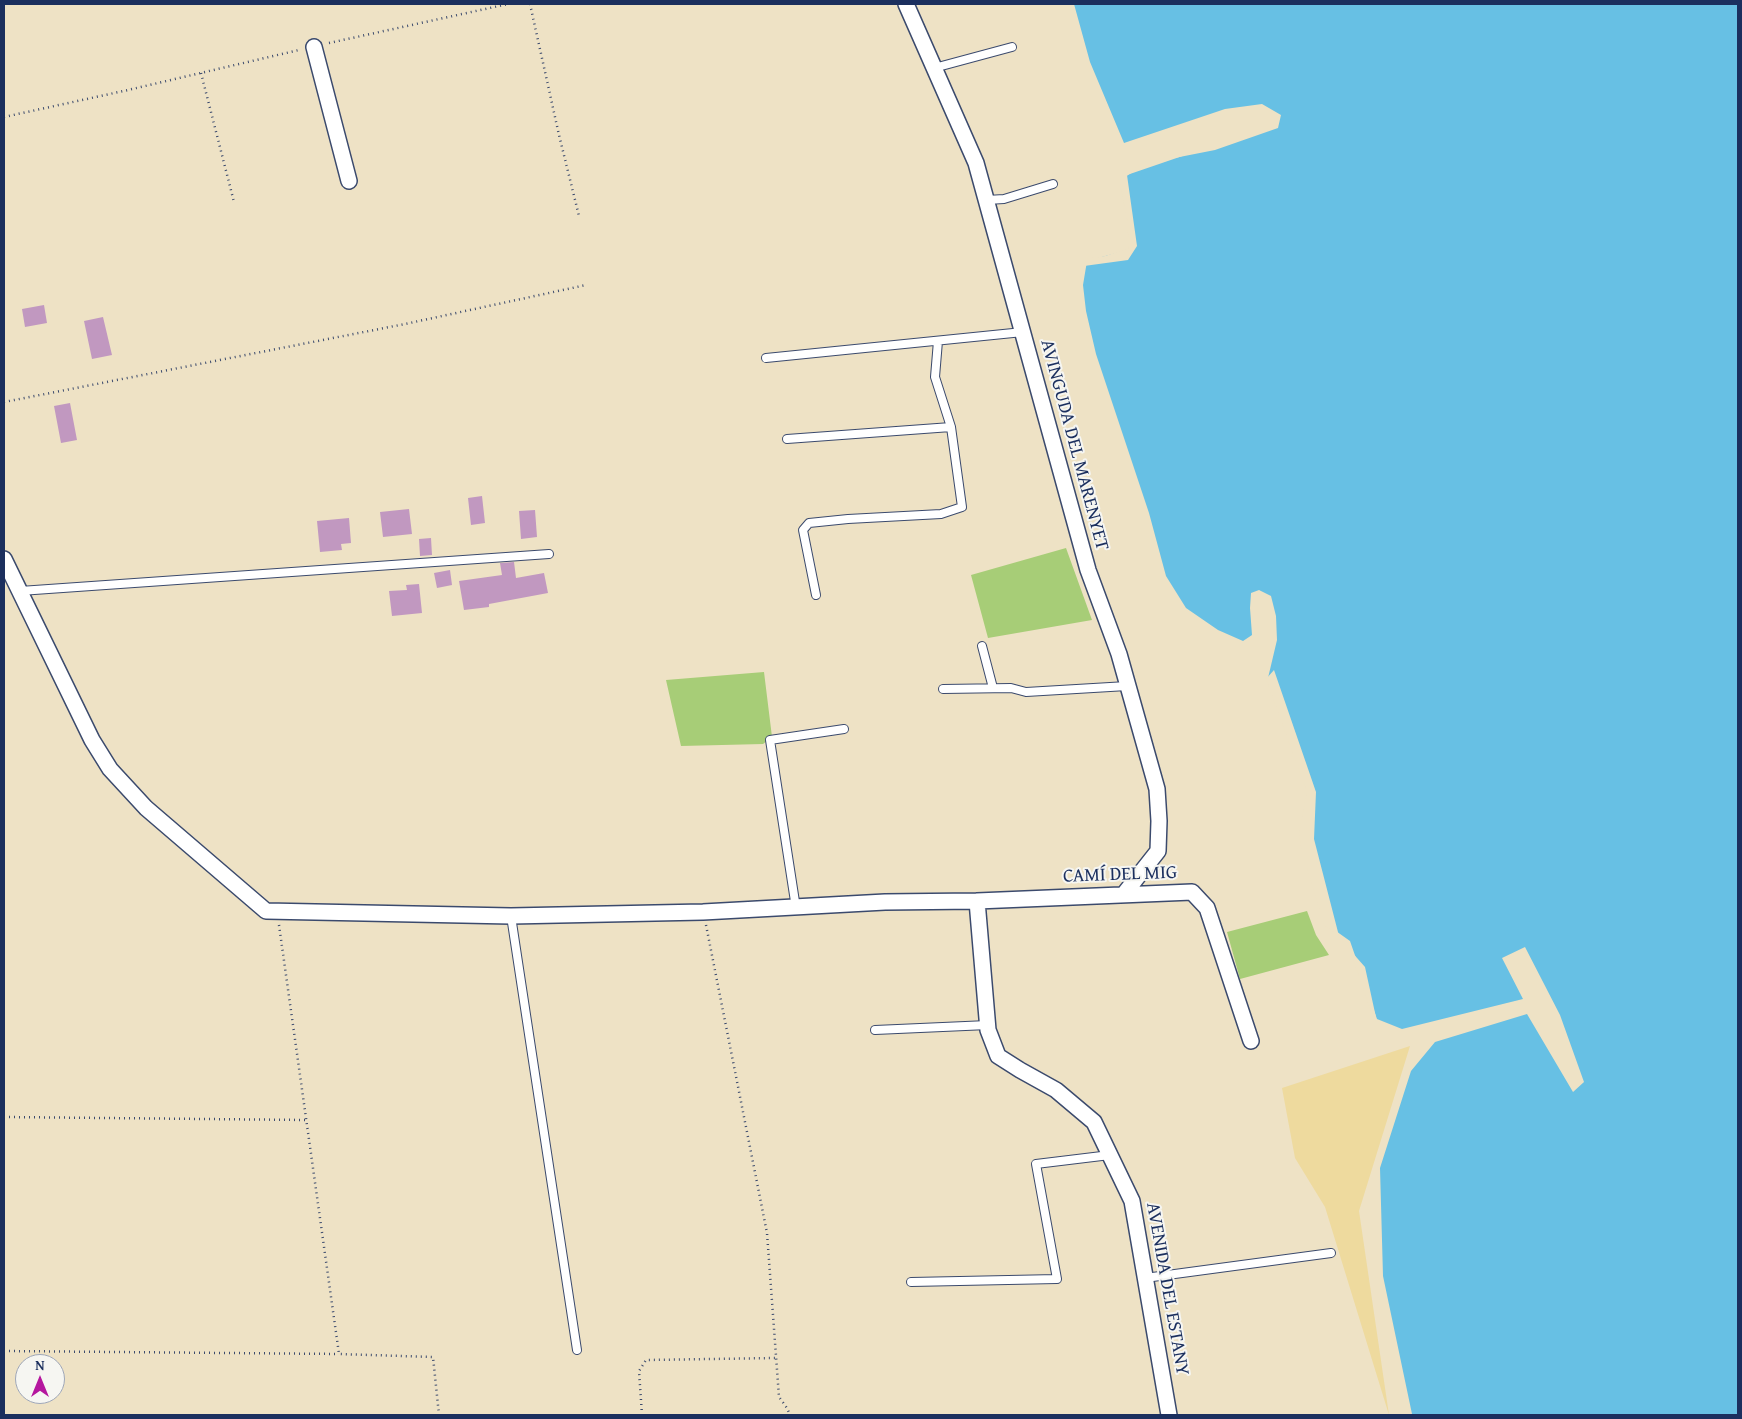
<!DOCTYPE html>
<meta charset="utf-8">
<style>
body{margin:0}
#map{position:relative;width:1742px;height:1419px;overflow:hidden;background:#eee2c5;font-family:"Gentium Book Plus",serif}
canvas{display:block}
.frame{position:absolute;inset:0;border:5px solid #1b2f5e;pointer-events:none}
.north{position:absolute;left:15px;top:1354px;width:50px;height:50px;box-sizing:border-box;background:#f6f6f2;border:1px solid #9ea6b7;border-radius:50%;rotate:0deg;font-size:14px;font-weight:700;line-height:20px;text-align:center;color:#1b2f5e}
.north::after{content:'';display:block;margin:auto;width:18px;height:22px;background:#b5179e;clip-path:polygon(50% 0,100% 100%,50% 72%,0 100%)}
</style>
<div id="map">
<canvas width="1742" height="1419"></canvas>
<div class="frame"></div>
<div class="north">N</div>
</div>
<script>
const ctx = document.querySelector('canvas').getContext('2d');
ctx.lineJoin = 'round';
function fillPath(path, color) { ctx.fillStyle = color; ctx.fill(path, 'evenodd'); }
const toPath = rows => new Path2D(rows.map(r => 'M' + r).join(''));
function trace(path, color, width, dash) { ctx.strokeStyle = color; ctx.lineWidth = width; ctx.lineCap = dash ? 'butt' : 'round'; ctx.setLineDash(dash || []); ctx.stroke(path); }
function drawText(font, color, halo, rows, align = 'center') {
  ctx.font = font + ' "Gentium Book Plus",serif'; ctx.lineWidth = 4; ctx.setLineDash([]); ctx.textBaseline = 'middle'; ctx.strokeStyle = halo; ctx.fillStyle = color; for (const [text, x, y, turn = 0] of rows) {
    ctx.save(); ctx.translate(x, y); ctx.rotate((+turn || 0) * Math.PI / 180); ctx.textAlign = isNaN(turn) ? turn : align; if (halo) ctx.strokeText(text, 0, 0); ctx.fillText(text, 0, 0); ctx.restore();
  }
}
fillPath(toPath([
 [1066,548,1092,620,988,638,971,575],
 [764,672,772,737,763,744,681,746,666,680],
 [1307,911,1316,935,1329,955,1240,979,1227,932]
]), '#a7cd77');
fillPath(toPath([
 [1410,1046,1359,1211,1389,1415,1325,1207,1295,1158,1282,1088]
]), '#eeda9e');
fillPath(toPath([
 [1074,4,1738,4,1738,1415,1412,1414,1383,1276,1380,1168,1411,1071,1435,1042,1527,1014,1573,1092,1584,1082,1560,1015,1525,947,1502,958,1523,999,1402,1029,1377,1019,1350,941,1326,924,1301,837,1310,792,1268,678,1277,640,1276,616,1271,596,1259,590,1251,593,1250,608,1252,635,1243,641,1218,630,1186,608,1166,576,1149,513,1096,354,1086,311,1083,285,1087,261,1131,249,1130,219,1121,180,1144,164,1215,150,1278,128,1281,115,1262,104,1225,109,1124,143,1090,62]
]), '#67c0e4');
fillPath(toPath([
 [1200,150,1127,175,1137,246,1128,260,1084,266,1086,259,1105,256,1129,248,1127,219,1119,178,1143,162],
 [1274,670,1316,792,1314,839,1339,936,1324,925,1301,847,1299,834,1307,792,1266,679],
 [1350,950,1365,967,1377,1022,1374,1020]
]), '#eee2c5');
fillPath(toPath([
 [44,305,47,323,25,327,22,309],
 [103,317,112,355,92,359,84,321],
 [70,403,77,440,61,443,54,406],
 [482,496,485,523,471,525,468,498],
 [409,509,412,534,383,537,380,512],
 [535,510,537,537,521,539,519,511],
 [349,518,351,543,341,544,342,550,320,552,317,521],
 [431,538,432,555,420,556,419,539],
 [514,562,516,578,544,573,548,593,489,604,489,607,464,610,459,581,502,575,500,563],
 [450,570,452,585,437,588,434,573],
 [419,584,422,613,392,616,389,591,407,590,406,585]
]), '#c198c0');
const lane = toPath([
 [934,68,1012,47],
 [987,200,1004,199,1053,184],
 [766,358,1023,332],
 [787,439,951,427],
 [20,591,549,554],
 [816,595,803,530,809,523,848,519,941,514,962,507,951,427,935,377,938,341],
 [982,646,993,688],
 [943,689,1011,688,1026,692,1127,686],
 [796,908,770,740,844,729],
 [511,916,577,1350],
 [875,1030,988,1025],
 [1145,1278,1331,1253],
 [911,1282,1057,1279,1036,1164,1110,1155]
]);
const street = toPath([
 [906,4,976,163,1088,570,1119,654,1157,789,1159,821,1158,851,1124,894],
 [314,47,349,181],
 [4,559,92,740,110,769,146,808,266,911,511,916,703,912,885,902,977,901,1192,892,1207,908,1251,1041],
 [977,901,988,1030,998,1056,1020,1070,1056,1090,1094,1122,1132,1201,1169,1415]
]);
trace(lane, '#3b4a6d', 10);
trace(street, '#3b4a6d', 18);
trace(toPath([
 [530,4,559,135,579,216],
 [329,43,508,4],
 [201,73,234,202],
 [4,117,128,90,299,50],
 [4,402,405,324,586,285],
 [279,925,339,1354,433,1357,439,1415],
 [706,925,767,1233,779,1397,787,1408,790,1415],
 [4,1117,307,1120],
 [4,1351,339,1354],
 [642,1415,639,1371,646,1360,776,1358]
]), '#3b4a6d', 2.5, [1, 4]);
trace(lane, '#fff', 8);
trace(street, '#fff', 15);
drawText('19px', '#1b2f5e', '#f6f6f2', [
 ["AVINGUDA DEL MARENYET",1074,445,75],
 ["CAMÍ DEL MIG",1120,875,-2],
 ["AVENIDA DEL ESTANY",1167,1289,80]
]);
</script>
